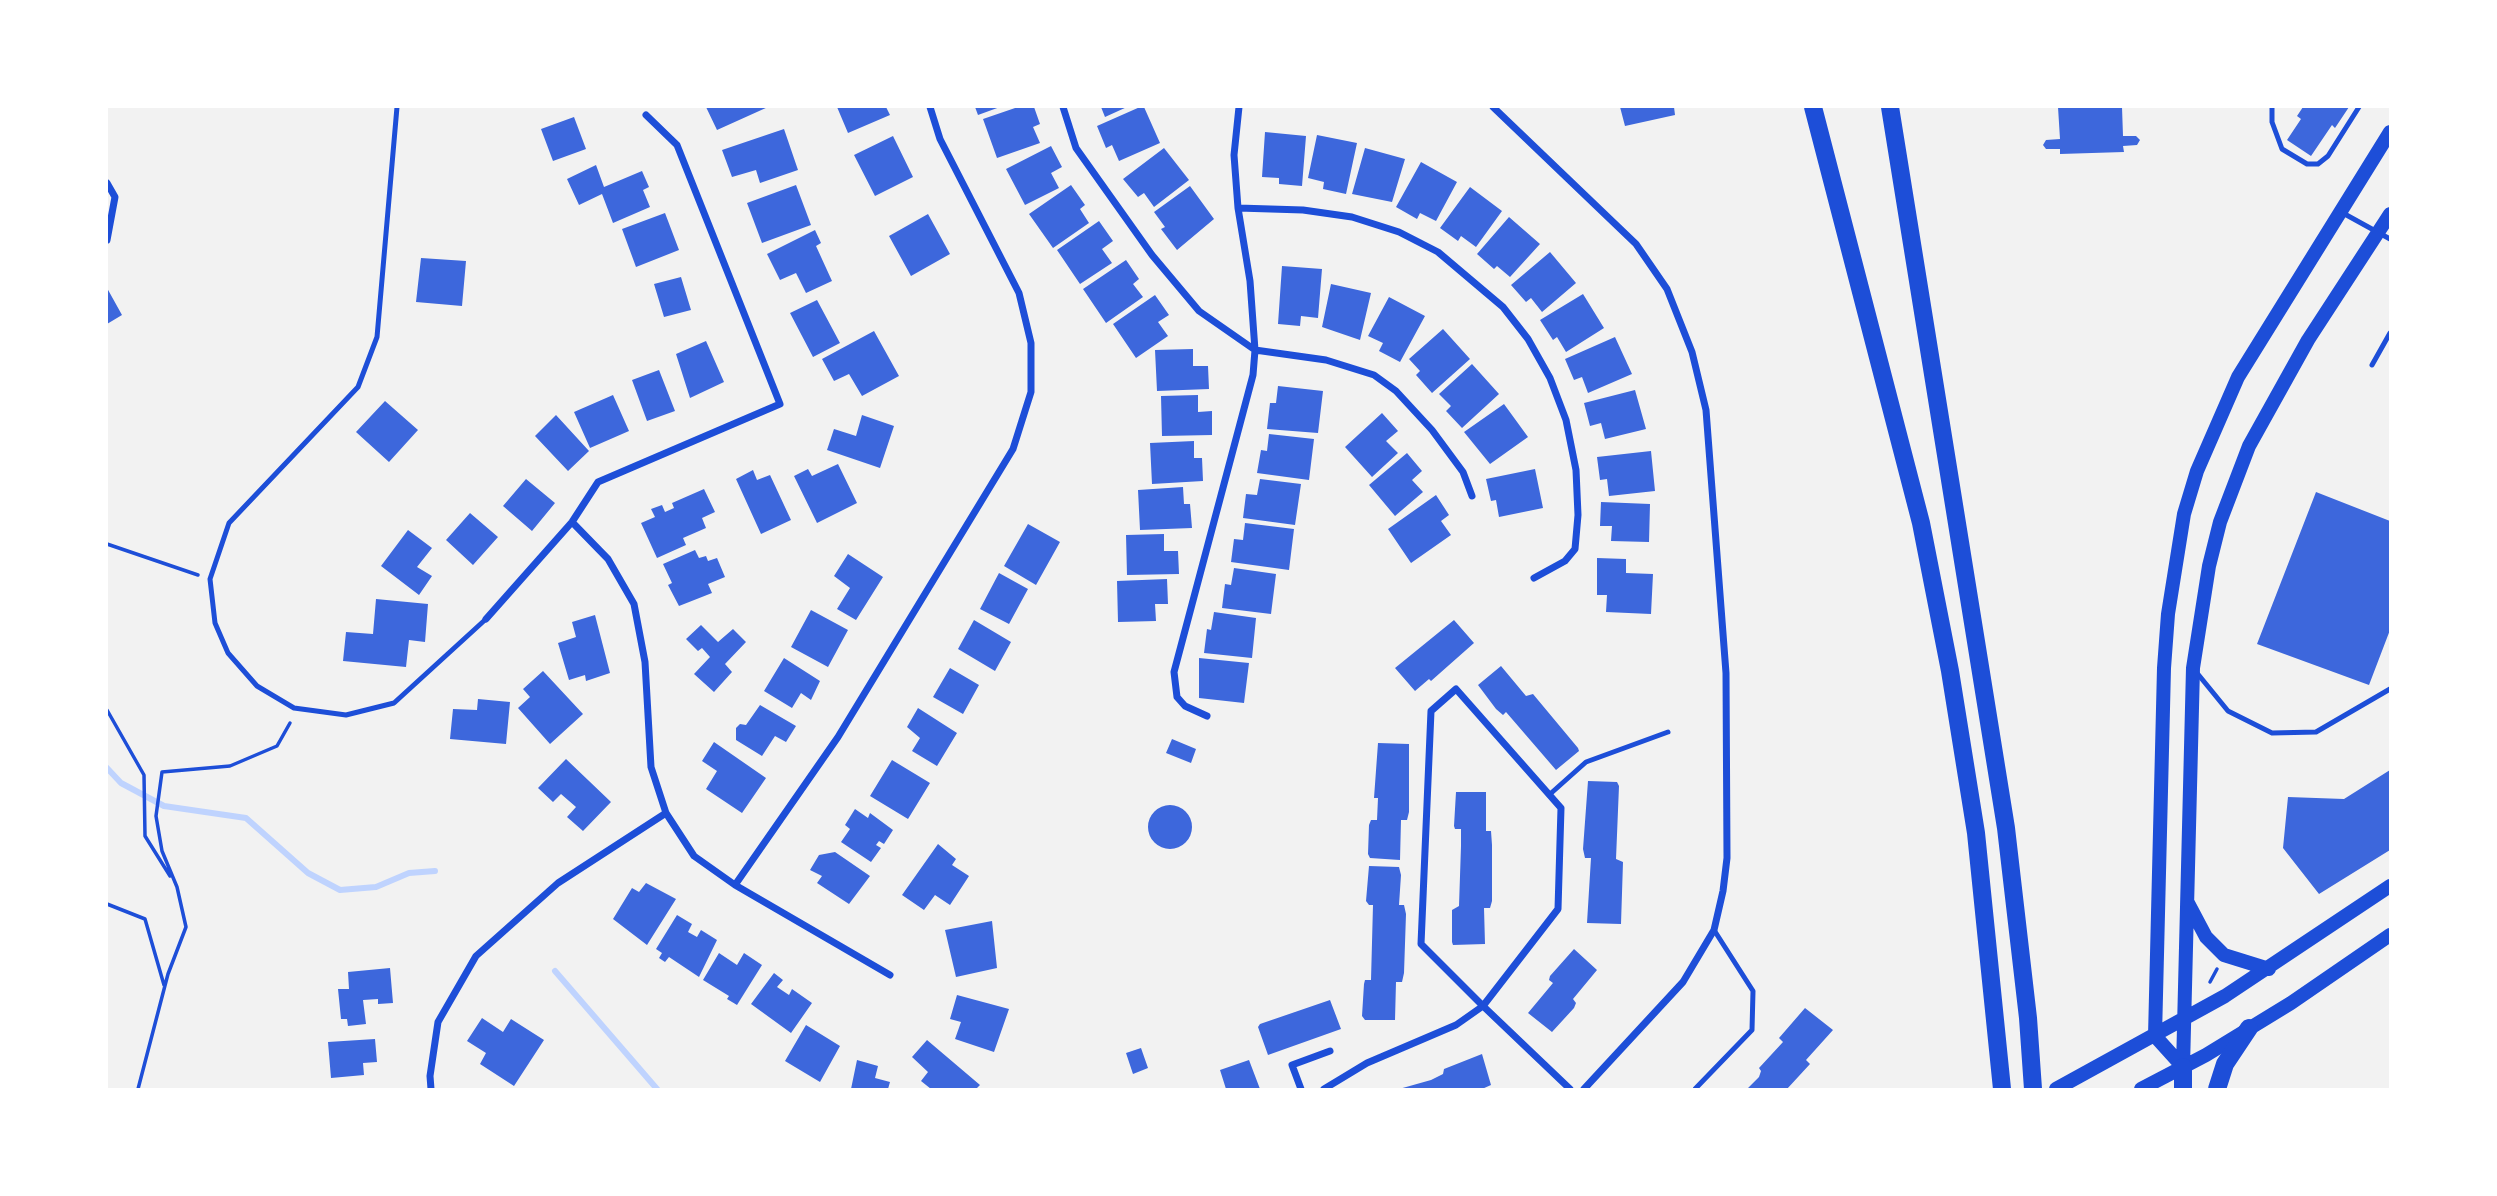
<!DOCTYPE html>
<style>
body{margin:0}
#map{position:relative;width:2497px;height:1196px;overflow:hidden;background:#f2f2f2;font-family:Roboto,sans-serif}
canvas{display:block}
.frame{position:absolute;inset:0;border:108px solid #fff;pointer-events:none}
</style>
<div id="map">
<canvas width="2497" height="1196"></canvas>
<div class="frame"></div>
</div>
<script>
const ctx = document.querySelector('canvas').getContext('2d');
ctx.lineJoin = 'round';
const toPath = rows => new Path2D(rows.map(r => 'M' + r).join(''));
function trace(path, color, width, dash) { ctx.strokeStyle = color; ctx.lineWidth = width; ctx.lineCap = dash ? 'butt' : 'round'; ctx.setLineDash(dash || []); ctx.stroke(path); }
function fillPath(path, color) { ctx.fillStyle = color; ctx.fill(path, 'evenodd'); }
trace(toPath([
 [107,768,121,783,164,806,246,818,308,873,340,890,376,887,409,873,435,871],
 [555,971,657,1089]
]), '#bfd3fe', 6);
fillPath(toPath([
 [706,107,768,107,717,130],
 [837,107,886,107,890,115,848,133],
 [975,107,1000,107,978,115],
 [1018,107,1034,107,1040,124,1033,127,1040,143,997,158,983,119],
 [1101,107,1127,107,1105,117],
 [1140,107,1144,107,1160,143,1119,161,1112,145,1106,148,1097,126],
 [1620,107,1674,107,1675,115,1625,126],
 [2058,107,2122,107,2123,136,2136,136,2140,140,2137,145,2123,146,2124,152,2060,154,2060,149,2046,149,2043,145,2046,140,2060,139],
 [2303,107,2349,107,2335,128,2332,125,2311,156,2287,140,2301,119,2297,116],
 [574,117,586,149,553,161,541,129],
 [784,129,798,170,760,183,756,170,732,177,722,150],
 [1265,132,1306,136,1302,186,1279,184,1279,178,1262,177],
 [1317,135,1357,143,1346,194,1323,189,1324,182,1308,178],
 [893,136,913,177,875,196,854,155],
 [1051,146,1062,167,1051,173,1059,188,1025,205,1006,169],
 [1164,148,1189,180,1154,207,1144,193,1138,197,1123,179],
 [1365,148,1405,159,1392,202,1352,194],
 [1421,162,1457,182,1436,221,1420,213,1417,219,1396,207],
 [596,165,604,187,642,171,649,187,643,190,650,207,613,223,602,194,579,205,567,179],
 [796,185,811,225,762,243,747,203],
 [1071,185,1085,205,1080,209,1089,223,1053,248,1029,214],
 [1190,186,1214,219,1177,250,1161,229,1165,227,1154,212],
 [1470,187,1502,211,1476,247,1461,236,1458,241,1440,228],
 [665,213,679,250,636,267,622,229],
 [928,214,950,254,911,276,889,236],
 [1509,217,1540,244,1510,277,1497,266,1494,269,1477,254],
 [1099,221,1113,241,1102,249,1112,263,1080,284,1057,250],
 [815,230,821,243,816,246,832,281,806,293,796,273,780,280,767,254],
 [1550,252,1576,283,1542,312,1531,298,1526,302,1511,285],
 [421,258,466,261,462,306,416,302],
 [1126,260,1139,279,1133,284,1143,297,1106,323,1083,289],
 [1282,266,1322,269,1318,318,1301,316,1300,326,1278,324],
 [681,277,691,310,664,317,654,284],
 [1331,284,1371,293,1360,340,1322,327],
 [107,288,122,315,107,324],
 [1583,294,1604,328,1566,352,1557,337,1553,340,1540,320],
 [1155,295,1169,315,1158,322,1168,336,1136,358,1113,324],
 [1389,297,1425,316,1400,362,1379,351,1383,343,1368,336],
 [817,300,840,343,813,357,790,313],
 [1443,329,1470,359,1432,393,1416,375,1420,371,1409,359],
 [874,331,899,376,862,396,849,374,834,381,822,359],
 [1615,337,1632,374,1588,393,1582,377,1574,380,1565,359],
 [706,341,724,382,690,398,676,354],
 [1193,349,1193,366,1208,366,1209,389,1157,391,1155,350],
 [1472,364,1499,394,1462,428,1446,411,1451,406,1439,394],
 [659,370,675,411,647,421,632,380],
 [1278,386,1323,391,1318,433,1267,429,1270,403,1276,403],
 [1635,390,1646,429,1605,439,1601,423,1590,426,1584,403],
 [613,395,629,431,590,448,574,412],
 [1198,395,1198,412,1212,411,1212,435,1162,436,1161,396],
 [385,401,418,430,389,462,356,432],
 [1504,404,1528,437,1490,464,1464,432],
 [1382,413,1398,431,1386,441,1398,453,1372,477,1345,447],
 [556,415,589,451,568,471,535,436],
 [862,415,894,426,880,468,827,450,834,429,856,436],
 [1269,434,1314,439,1309,480,1257,473,1261,450,1267,451],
 [1194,441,1194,458,1202,458,1203,481,1152,484,1150,443],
 [1651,451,1655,491,1609,496,1607,479,1600,480,1597,457],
 [1407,453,1422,471,1412,480,1423,492,1395,516,1369,485],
 [838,464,857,503,817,523,794,476,808,469,812,476],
 [1535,469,1543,508,1499,517,1496,500,1491,501,1486,479],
 [753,470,757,480,770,475,791,520,761,534,736,479],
 [526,479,555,503,532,531,503,506],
 [1260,479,1301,484,1295,525,1243,518,1246,494,1257,495],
 [1183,487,1184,504,1190,504,1192,528,1140,530,1138,490],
 [704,489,715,512,702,518,706,528,683,538,686,545,657,558,641,523,655,517,651,509,662,505,665,512,674,508,672,503],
 [2316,492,2390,521,2390,630,2369,685,2257,644],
 [1436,495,1449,515,1441,521,1451,535,1411,563,1388,529],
 [1601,502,1650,504,1649,542,1611,541,1612,526,1600,526],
 [470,513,498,537,473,565,446,540],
 [1245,523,1294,529,1289,570,1231,562,1234,539,1243,540],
 [1028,524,1060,542,1036,585,1004,566],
 [408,530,432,548,417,567,432,576,419,595,381,566],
 [1164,534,1164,551,1178,551,1179,574,1127,575,1126,535],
 [695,550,699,558,706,556,708,561,717,558,725,577,708,584,712,593,679,606,668,585,672,583,663,564],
 [848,554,883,577,856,620,837,609,850,588,834,576],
 [1597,558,1626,559,1626,573,1653,574,1651,614,1606,612,1607,595,1597,595],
 [1234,568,1276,574,1271,614,1222,608,1225,584,1231,585],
 [999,573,1028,589,1009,624,980,609],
 [1167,579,1168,604,1155,604,1156,621,1118,622,1117,581],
 [376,599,428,604,425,642,409,640,406,667,343,661,346,632,373,634],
 [811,610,848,630,828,667,791,647],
 [1214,612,1256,618,1252,658,1204,653,1207,629,1211,630],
 [595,615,610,673,586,681,585,675,569,680,558,643,576,637,572,622],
 [974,620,1011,642,995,671,958,649],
 [1454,620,1474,643,1431,681,1429,679,1415,691,1395,668],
 [701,625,718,642,733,629,746,642,725,664,732,672,714,692,694,674,710,657,702,648,698,651,686,639],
 [784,658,820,681,811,700,801,693,792,708,764,691],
 [1199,658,1249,663,1244,703,1199,698],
 [1501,666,1526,696,1533,694,1578,748,1579,751,1556,770,1506,712,1503,715,1496,709,1478,685],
 [950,668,979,685,963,714,933,697],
 [543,671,583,714,550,744,518,708,530,697,523,689],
 [478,699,510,702,506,744,450,739,453,709,477,710],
 [760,705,796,726,786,742,775,736,762,756,736,740,736,728,740,724,746,725],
 [918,708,957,733,937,766,912,751,920,738,907,727],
 [1172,739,1196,749,1191,763,1166,753],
 [714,742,766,778,742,813,706,789,717,771,702,761],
 [1378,743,1409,744,1409,812,1407,820,1401,820,1400,860,1370,858,1368,854,1369,825,1371,820,1377,820,1378,798,1374,798],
 [566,759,611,802,583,831,567,817,576,807,561,794,553,802,538,788],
 [892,760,930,783,908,819,870,796],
 [2390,770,2390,850,2319,894,2283,848,2288,797,2344,799],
 [1588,781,1617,782,1619,786,1616,859,1623,862,1621,924,1587,923,1591,858,1585,858,1583,849],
 [1456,792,1486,792,1486,831,1491,831,1492,845,1492,901,1490,908,1484,908,1485,944,1453,945,1452,942,1452,910,1459,906,1461,846,1461,829,1455,829,1454,826],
 '1148 827a22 22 0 1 1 44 0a22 22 0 1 1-44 0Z',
 [855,809,868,818,870,813,893,830,884,844,879,841,876,845,881,848,871,862,841,842,850,829,845,825],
 [938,844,956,859,952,865,969,876,950,905,935,895,924,910,902,895],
 [835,852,870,876,849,904,817,883,822,876,810,870,819,855],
 [1369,866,1399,867,1401,875,1399,905,1404,905,1406,914,1404,973,1402,982,1396,982,1395,1020,1365,1020,1362,1016,1364,984,1365,980,1371,980,1373,905,1369,905,1366,901],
 [646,883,676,899,647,945,613,919,632,888,639,892],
 [677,915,692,924,688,932,697,937,701,930,717,940,699,977,669,957,665,962,659,958,662,953,656,949],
 [992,921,997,968,956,977,945,930],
 [1574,949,1597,970,1573,999,1576,1003,1574,1008,1552,1032,1528,1013,1553,983,1549,980,1550,976],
 [719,953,737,965,744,953,762,965,737,1005,727,999,729,996,703,980],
 [390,968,393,1003,378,1004,378,999,363,1000,366,1024,348,1026,347,1019,341,1019,338,989,349,989,348,972],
 [774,973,783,980,777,987,789,995,792,989,812,1003,791,1033,751,1004],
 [957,995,1009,1009,994,1052,955,1039,961,1022,950,1019],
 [1330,1000,1341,1029,1268,1055,1258,1027,1260,1024],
 [1805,1008,1833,1030,1806,1060,1810,1064,1787,1089,1747,1089,1759,1077,1761,1071,1759,1068,1783,1042,1779,1038],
 [482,1018,503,1032,511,1019,544,1040,514,1086,480,1064,486,1053,467,1041],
 [806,1025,840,1046,820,1082,785,1061],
 [375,1039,377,1062,363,1063,364,1075,331,1078,328,1042],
 [927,1040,980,1085,976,1089,931,1089,921,1081,928,1072,912,1057],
 [1141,1048,1148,1068,1133,1074,1126,1053],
 [1482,1054,1491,1085,1482,1089,1399,1089,1431,1080,1443,1074,1444,1069],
 [857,1060,878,1066,875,1078,890,1082,888,1089,851,1089],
 [1249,1060,1260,1089,1226,1089,1220,1070]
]), '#3d67dc');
trace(toPath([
 [107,544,198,575],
 [107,710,144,775,145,836,170,876],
 [107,904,145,919,164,985],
 [2210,982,2217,969],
 [138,1089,168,974,186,927,177,887,162,851,156,816,162,772,230,766,277,746,290,723]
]), '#1d4ed8', 3.5);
trace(toPath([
 [397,107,377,337,358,387,229,523,210,579,215,623,228,653,257,686,294,708,346,715,394,703,486,619],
 [2272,107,2272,122,2282,149,2307,164,2318,164,2328,156,2359,107],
 [2341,212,2390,239],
 [2372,365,2390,333],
 [2197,673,2228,711,2272,733,2316,732,2390,689],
 [1549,795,1586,762,1668,732],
 [1695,1089,1752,1030,1753,991,1714,930]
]), '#1d4ed8', 5);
trace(toPath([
 [1063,107,1076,148,1152,255,1199,311,1255,350,1326,360,1374,375,1396,391,1432,430,1463,472,1472,496],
 [1493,107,1636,244,1667,289,1692,352,1706,410,1726,673,1727,858,1723,891,1714,930,1683,982,1584,1089],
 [107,183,115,197,107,240],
 [1238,208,1303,210,1352,217,1399,232,1438,252,1503,307,1528,339,1550,378,1566,420,1576,470,1578,515,1575,549,1565,561,1534,578],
 [572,522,608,559,634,604,645,662,651,767,666,813,694,856,735,885,890,975],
 [486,619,572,522,598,482,780,404,677,145,646,115],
 [1207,716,1185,706,1177,697,1174,672,1253,375,1255,350,1250,281,1238,208,1234,155,1239,107],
 [735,885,838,737,1013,449,1031,392,1031,343,1019,293,940,139,930,107],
 [431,1089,430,1076,438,1022,476,956,558,883,666,813],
 [1301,1089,1292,1065,1330,1051],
 [1324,1089,1367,1063,1456,1025,1483,1006,1558,909,1561,808,1456,689,1431,711,1421,944,1483,1006,1570,1089]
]), '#1d4ed8', 7);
trace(toPath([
 [2188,903,2206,937,2224,955,2269,969],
 [2183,1067,2155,1036,2164,668,2168,614,2184,514,2197,471,2238,377,2390,132],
 [2183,1067,2193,668,2209,566,2220,522,2249,446,2308,340,2390,214],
 [2056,1089,2225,996,2390,886],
 [2141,1089,2206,1055,2291,1003,2390,935]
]), '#1d4ed8', 14);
trace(toPath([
 [1813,107,1921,523,1950,671,1976,833,2002,1089],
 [1890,107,2006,828,2028,1018,2033,1089],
 [2183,1067,2183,1089],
 [2217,1089,2225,1064,2249,1028]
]), '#1d4ed8', 18);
</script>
